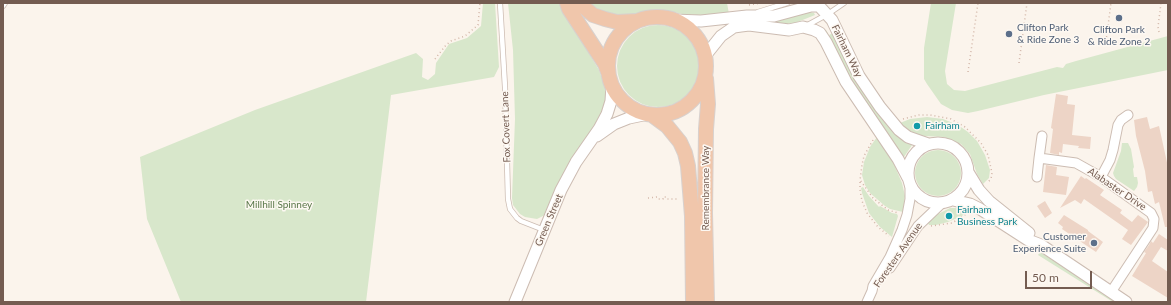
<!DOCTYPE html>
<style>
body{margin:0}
#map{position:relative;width:1171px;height:305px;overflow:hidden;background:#fbf4ec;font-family:Lato,sans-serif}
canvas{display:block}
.frame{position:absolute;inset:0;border:4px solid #745c51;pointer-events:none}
.scale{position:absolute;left:1025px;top:271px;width:67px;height:18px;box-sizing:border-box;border:2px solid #745c51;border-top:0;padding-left:5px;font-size:12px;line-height:14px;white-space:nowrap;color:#745c51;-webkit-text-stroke:3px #fdf8f2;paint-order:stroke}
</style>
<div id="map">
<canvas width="1171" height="305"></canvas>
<div class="frame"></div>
<div class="scale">50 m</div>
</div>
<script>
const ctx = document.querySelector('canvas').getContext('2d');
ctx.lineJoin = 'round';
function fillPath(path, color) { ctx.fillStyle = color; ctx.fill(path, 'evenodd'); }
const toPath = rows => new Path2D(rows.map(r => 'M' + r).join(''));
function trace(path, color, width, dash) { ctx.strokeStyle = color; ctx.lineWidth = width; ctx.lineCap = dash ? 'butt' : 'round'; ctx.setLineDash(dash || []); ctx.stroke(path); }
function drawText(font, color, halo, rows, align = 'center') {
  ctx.font = font + ' Lato,sans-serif'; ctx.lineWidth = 3; ctx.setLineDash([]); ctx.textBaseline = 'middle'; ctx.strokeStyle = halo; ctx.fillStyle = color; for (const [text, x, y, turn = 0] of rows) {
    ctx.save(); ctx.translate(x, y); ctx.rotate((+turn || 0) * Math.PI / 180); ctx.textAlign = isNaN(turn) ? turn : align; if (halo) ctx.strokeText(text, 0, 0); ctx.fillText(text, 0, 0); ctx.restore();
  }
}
fillPath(toPath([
 [483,3,495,3,499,67,494,77,391,95,366,302,181,302,147,219,140,157,255,110,416,53,423,59,422,77,428,80,435,74,436,63,449,44,467,38,481,26],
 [508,3,559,3,599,70,605,87,606,99,604,111,545,215,537,219,525,217,520,214,513,205,512,198,515,119,513,50],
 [586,3,727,3,729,14,697,15,682,14,666,10,656,10,631,15,621,16,599,11],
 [931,3,956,3,945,71,947,84,954,90,965,91,1057,67,1063,68,1066,64,1076,61,1168,36,1168,70,1044,95,978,111,968,113,952,110,941,104,927,84,924,79,924,48],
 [810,12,814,13,815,15,795,23,785,24,772,23,773,21],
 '617 66a41 41 0 1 1 82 0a41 41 0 1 1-82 0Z',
 [826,30,829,35,833,33,860,87,878,113,895,132,912,145,904,157,902,155,849,79,829,35,825,31],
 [927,117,943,119,958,125,968,132,977,141,985,155,990,170,989,178,983,184,977,174,970,154,961,144,944,137,925,136,918,135,908,130,900,123,910,119],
 [877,137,890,155,902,183,905,196,903,212,890,209,885,206,870,193,865,185,862,175,864,162,870,147],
 [1122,143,1128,143,1131,149,1134,167,1133,169,1134,177,1137,177,1138,183,1137,187,1134,191,1116,179,1114,176,1113,173,1121,151],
 '915 173a23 23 0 1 1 46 0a23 23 0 1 1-46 0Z',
 [863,187,869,196,879,207,880,206,892,213,897,214,898,216,892,237,880,227,869,213,862,193,861,188],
 [950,208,956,208,968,210,962,216,948,222,936,225,929,225,928,223,936,215],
 [1040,252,1094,286,1117,302,1113,302,1038,255]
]), '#d8e7cb');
fillPath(toPath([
 [1056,94,1068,96,1067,104,1075,105,1072,135,1091,137,1090,149,1078,148,1079,146,1063,144,1062,153,1059,152,1059,155,1050,153,1053,129,1051,128],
 [1147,117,1150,129,1159,126,1168,167,1168,227,1165,227,1159,202,1155,204,1152,191,1148,192,1145,171,1136,136,1134,120],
 [1046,165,1057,167,1056,175,1069,177,1066,195,1043,192],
 [1081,176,1085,179,1086,178,1104,190,1100,195,1122,210,1120,213,1132,222,1138,215,1148,222,1131,245,1122,239,1128,230,1084,199,1081,204,1075,200,1060,208],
 [1045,201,1052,213,1045,218,1037,206],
 [1064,215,1088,230,1088,231,1103,242,1096,252,1062,229,1063,227,1058,223],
 [1159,234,1168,240,1168,251,1161,247,1152,261,1168,272,1168,298,1132,276,1146,253,1144,252,1149,245,1151,241,1153,243]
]), '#edd4c6');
const service = toPath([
 [500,3,505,87,508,199,510,209,517,218,521,221,544,230],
 [3,6,5,3],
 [758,12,787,3],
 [806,26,828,14,844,3]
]);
const minor = toPath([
 [1039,158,1042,136],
 [1037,177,1039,158,1076,163,1101,177,1151,213,1154,219,1153,228,1111,292],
 [1101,177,1110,160,1113,150,1118,125,1121,120,1128,115],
 [890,268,918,226,941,204],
 [867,302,872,291,873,286,890,257,902,230,907,215,910,199,910,186]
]);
const tertiary = toPath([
 [673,20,701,21,747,16,774,16,811,6,819,6,832,20,859,76,880,107,899,130,908,137,928,144],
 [705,56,721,36,734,27,741,26,749,25,789,30,803,27,814,30,820,33,826,42,846,82,898,159,908,178],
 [597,136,614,124,629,118,648,114],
 '908 173a30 30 0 1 1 60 0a30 30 0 1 1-60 0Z',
 [968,172,979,190,989,201,1029,233],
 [953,200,970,204,980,209,1028,240,1041,245,1126,302],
 [515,302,561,190,576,162,599,129,607,114,611,101,612,85]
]);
const trunk = toPath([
 [567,3,569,9,605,64,608,72],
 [579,3,593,15,605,19,617,22,636,21],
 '608 66a49 49 0 1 1 98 0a49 49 0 1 1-98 0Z',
 [706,78,708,104,706,129,705,213,707,302],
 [652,115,667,126,680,142,685,153,688,166,692,216,693,302]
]);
trace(service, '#ccbcb2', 6);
trace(minor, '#ccbcb2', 11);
trace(tertiary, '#ccbcb2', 13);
trace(trunk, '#d8d1ce', 16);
trace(toPath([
 [749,5,761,3],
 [1159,32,1158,27,1161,3],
 [1107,45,1106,41,1111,3],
 [435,59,446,45,451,41,465,36,478,25,480,3],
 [1019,63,1027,3],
 [968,72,978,3],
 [903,119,919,115,930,115,951,119,965,127,981,143,988,155,992,173,991,179,987,183],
 [873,140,864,156,862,165,860,180,873,198,888,210,898,213],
 [860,182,860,190,862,201,867,213,878,227,889,236],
 [648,198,657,197,658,199,663,199,663,197,667,197,668,199,679,199],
 [931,226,952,223,968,213]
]), '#d3b7a9', 1.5, [1, 3]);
trace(service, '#fff', 4.5);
trace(minor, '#fff', 9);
trace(tertiary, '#fff', 11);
trace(trunk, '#f0c6ab', 14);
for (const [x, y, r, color] of [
 [1119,18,4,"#5c6f8a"],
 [1009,34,4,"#5c6f8a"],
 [917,126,4,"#0f9aa8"],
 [949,216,4,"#0f9aa8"],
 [1094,243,4,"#5c6f8a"]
]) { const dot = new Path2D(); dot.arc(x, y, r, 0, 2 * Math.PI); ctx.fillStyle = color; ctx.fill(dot); trace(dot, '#fdf8f2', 1.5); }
drawText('10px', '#4e5e75', '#fdf8f2', [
 ["Clifton Park",1017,28],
 ["& Ride Zone 3",1017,40],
 ["Clifton Park",1119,30,"center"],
 ["& Ride Zone 2",1119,42,"center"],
 ["Customer",1086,237,"right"],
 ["Experience Suite",1086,249,"right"]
], 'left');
drawText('10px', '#745c51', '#fdf8f2', [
 ["Fairham Way",847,51,64],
 ["Fox Covert Lane",506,127,-92],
 ["Remembrance Way",706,188,-90],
 ["Alabaster Drive",1117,189,34],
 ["Green Street",549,220,-67],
 ["Foresters Avenue",898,255,-55]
]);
drawText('10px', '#0d838f', '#fdf8f2', [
 ["Fairham",925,126],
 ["Fairham",957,210],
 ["Business Park",957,222]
], 'left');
drawText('10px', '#5a784a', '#fdf8f2', [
 ["Millhill Spinney",279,205]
]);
</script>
